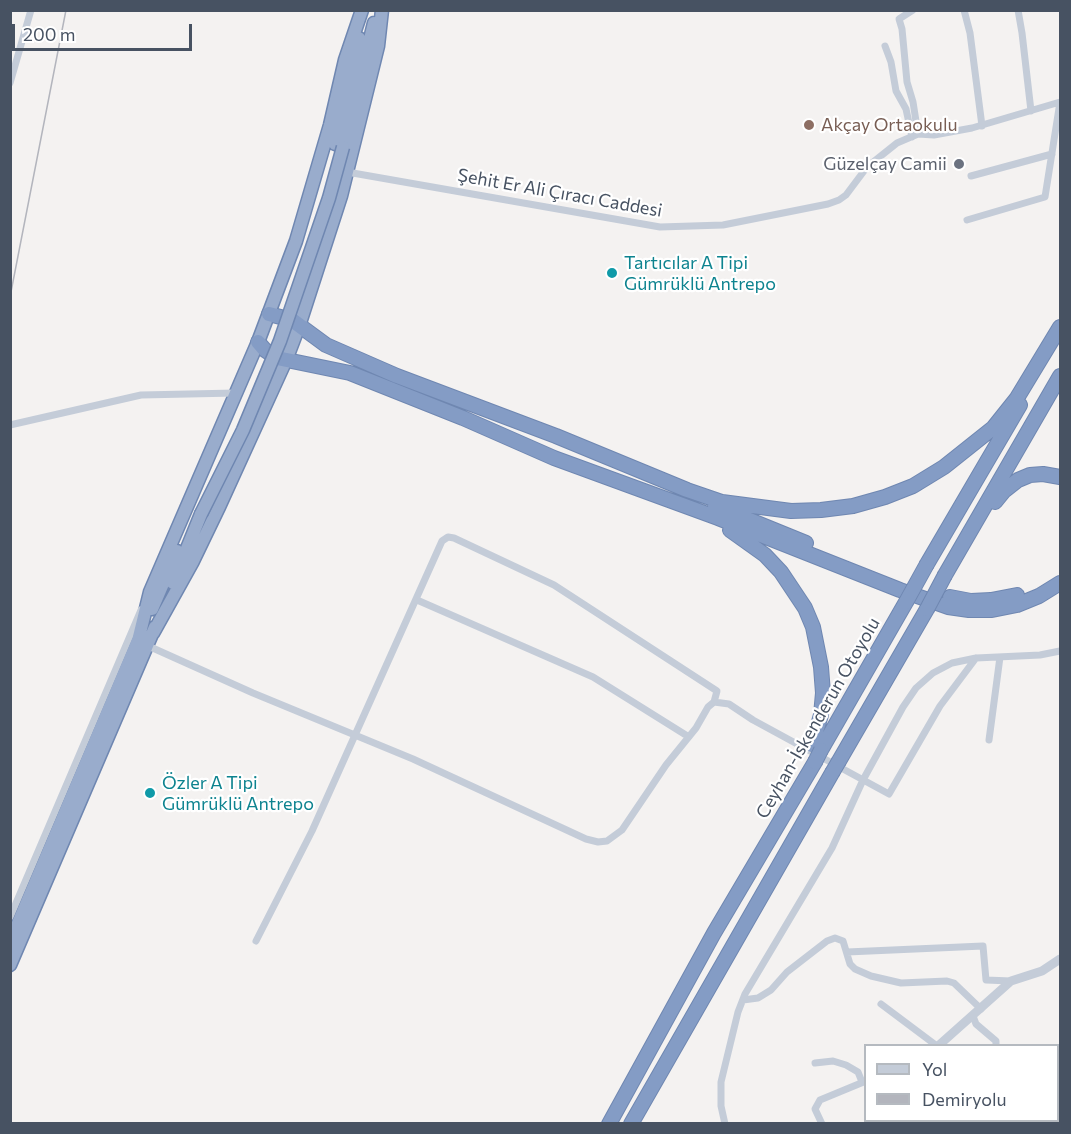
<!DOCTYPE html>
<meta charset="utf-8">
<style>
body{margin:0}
#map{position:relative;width:1071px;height:1134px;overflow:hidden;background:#f4f2f1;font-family:Commissioner,sans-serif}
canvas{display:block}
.frame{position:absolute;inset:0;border:12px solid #475262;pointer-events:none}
.legend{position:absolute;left:864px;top:1044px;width:195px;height:78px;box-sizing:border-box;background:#fff;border:2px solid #b5bac0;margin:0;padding:8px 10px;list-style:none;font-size:18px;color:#475262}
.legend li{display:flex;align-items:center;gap:12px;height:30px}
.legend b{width:30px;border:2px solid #b5bac0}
.scale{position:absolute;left:12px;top:24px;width:180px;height:27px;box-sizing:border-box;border:3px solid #475262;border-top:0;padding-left:8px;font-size:18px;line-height:21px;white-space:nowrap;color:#475262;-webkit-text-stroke:4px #fff;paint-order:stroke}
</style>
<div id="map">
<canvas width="1071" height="1134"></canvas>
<div class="frame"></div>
<ul class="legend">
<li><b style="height:8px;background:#c4ccd8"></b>Yol</li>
<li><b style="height:8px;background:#b3b5bd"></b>Demiryolu</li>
</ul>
<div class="scale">200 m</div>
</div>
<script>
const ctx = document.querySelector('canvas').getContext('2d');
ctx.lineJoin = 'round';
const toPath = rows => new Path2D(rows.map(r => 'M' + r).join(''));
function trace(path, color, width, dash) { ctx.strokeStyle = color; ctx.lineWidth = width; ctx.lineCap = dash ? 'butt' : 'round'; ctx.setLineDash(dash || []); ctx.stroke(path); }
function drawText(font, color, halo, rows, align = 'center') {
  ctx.font = font + ' Commissioner,sans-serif'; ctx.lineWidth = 4.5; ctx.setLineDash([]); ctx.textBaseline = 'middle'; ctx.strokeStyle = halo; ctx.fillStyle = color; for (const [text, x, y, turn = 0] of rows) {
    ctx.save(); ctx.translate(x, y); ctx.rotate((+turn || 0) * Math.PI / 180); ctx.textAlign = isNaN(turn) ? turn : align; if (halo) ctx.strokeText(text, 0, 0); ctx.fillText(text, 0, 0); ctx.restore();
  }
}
const trunk = toPath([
 [335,144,359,38],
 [343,147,374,23],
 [173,583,201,514],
 [152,609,177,551],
 [153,633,193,561,219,507,286,360,299,326,341,196,378,46,382,10],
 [138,641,150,592,258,342,296,241,330,125,345,60,362,10],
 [10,942,141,633],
 [10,965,155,627]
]);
const motorway = toPath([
 [269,314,292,320,326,345,397,376,556,436,687,490,722,502,791,511,821,510,853,506,885,497,913,486,944,467,993,428,1017,398,1060,327],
 [258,342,265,350,277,358,350,373,463,418,554,458,718,518,900,590,948,607,969,610,992,610,1017,605,1039,596,1060,583],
 [995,502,1004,491,1018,480,1030,475,1043,474,1060,477],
 [715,506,806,543],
 [730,530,765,555,781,572,805,608,813,627,821,667,823,693,821,715,812,745],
 [927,564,1020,405],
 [945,575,1060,376],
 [950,597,971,601,991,600,1017,595],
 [821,750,906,602],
 [839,761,927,609],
 [609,1124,714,933,815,762],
 [631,1124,832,773]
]);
trace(trunk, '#6f87b1', 15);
trace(motorway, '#6f87b1', 16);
trace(toPath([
 [913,10,899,19,902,29,907,82,913,102,918,134],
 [964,10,970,33,982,126],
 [1018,10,1022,33,1031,111],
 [885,46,891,62,896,91,906,109,912,137],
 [10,83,31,10],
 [347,172,660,227,723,225,828,204,839,200,846,195,867,167,897,143,918,134,934,135,972,128,1060,102,1045,197,967,220],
 [971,176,1052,154],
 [10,425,141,395,236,393],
 [417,600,593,677,689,737],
 [146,645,253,693,413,759,586,839,598,842,607,841,622,830,666,765,696,728,708,707,714,702,729,704,753,720,889,794,940,706,976,658],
 [989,740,1000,657],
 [10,917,141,610],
 [256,941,312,831,442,541,448,537,454,538,554,585,717,691,714,702],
 [847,952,983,946,986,980,1011,981],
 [743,1000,758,998,771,990,787,972,827,941,835,938,843,941,850,964,855,969,871,976,901,983,947,981,954,983,981,1009],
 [881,1004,937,1046],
 [973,1016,976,1024,996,1041,996,1046],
 [815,1063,833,1061,846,1065,858,1072,862,1082],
 [1058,1090,1060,1095],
 [725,1124,721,1106,721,1082,738,1012,745,994,832,848,863,780,903,707,916,688,933,673,952,663,976,658,1040,655,1060,651],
 [822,1124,815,1109,820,1100,866,1081],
 [1000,1124,1001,1120]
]), '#c4ccd8', 7);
trace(toPath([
 [938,1046,1011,981,1042,971,1060,959],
 [891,1124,894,1120]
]), '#c4ccd8', 9);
trace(trunk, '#99accc', 12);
trace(motorway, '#849cc5', 14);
trace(toPath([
 [10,297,66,10]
]), '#b3b5bd', 1.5);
const trunkBridge = toPath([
 [201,514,243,430,280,341,329,198,343,147]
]);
const motorwayBridge = toPath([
 [906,602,927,564],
 [927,609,945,575],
 [815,762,821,750],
 [832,773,839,761]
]);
trace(trunkBridge, '#6f87b1', 15, []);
trace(motorwayBridge, '#6f87b1', 16, []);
trace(trunkBridge, '#99accc', 12);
trace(motorwayBridge, '#849cc5', 14);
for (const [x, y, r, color] of [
 [809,125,6,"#8d6e63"],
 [959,164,6,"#6b7280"],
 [612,273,6,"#0f9aa8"],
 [150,793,6,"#0f9aa8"]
]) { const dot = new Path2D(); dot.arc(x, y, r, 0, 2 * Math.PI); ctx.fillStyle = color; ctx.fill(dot); trace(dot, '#fff', 2); }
drawText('18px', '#785e54', '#fff', [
 ["Akçay Ortaokulu",821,125]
], 'left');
drawText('18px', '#5b616d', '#fff', [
 ["Güzelçay Camii",947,164]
], 'right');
drawText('18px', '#475262', '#fff', [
 ["Şehit Er Ali Çıracı Caddesi",560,193,10],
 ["Ceyhan-İskenderun Otoyolu",818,718,-60]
]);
drawText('18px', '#0d838f', '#fff', [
 ["Tartıcılar A Tipi",624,263],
 ["Gümrüklü Antrepo",624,284],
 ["Özler A Tipi",162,783],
 ["Gümrüklü Antrepo",162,804]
], 'left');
</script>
